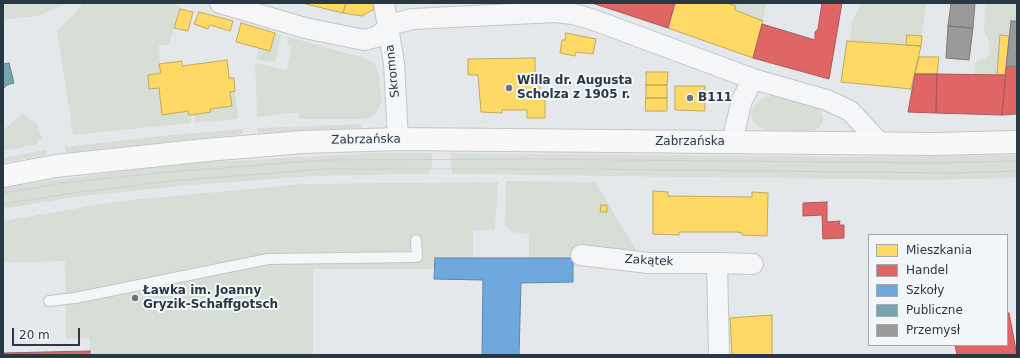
<!DOCTYPE html>
<meta charset="utf-8">
<style>
body{margin:0}
#map{position:relative;width:1020px;height:358px;overflow:hidden;background:#e5e8ea;font-family:"DejaVu Sans",sans-serif}
canvas{display:block}
.frame{position:absolute;inset:0;border:4px solid #2a3845;pointer-events:none}
.legend{position:absolute;left:868px;top:234px;width:140px;height:112px;box-sizing:border-box;background:#f3f6f9;border:1px solid #a3aab1;margin:0;padding:5px 7px;list-style:none;font-size:12px;color:#2a3845}
.legend li{display:flex;align-items:center;gap:8px;height:20px}
.legend b{width:20px;border:1px solid #a3aab1}
.scale{position:absolute;left:12px;top:328px;width:68px;height:18px;box-sizing:border-box;border:2px solid #2a3845;border-top:0;padding-left:5px;font-size:12px;line-height:14px;white-space:nowrap;color:#2a3845;-webkit-text-stroke:3px #f3f6f9;paint-order:stroke}
</style>
<div id="map">
<canvas width="1020" height="358"></canvas>
<div class="frame"></div>
<ul class="legend">
<li><b style="height:11px;background:#ffd966"></b>Mieszkania</li>
<li><b style="height:11px;background:#e06666"></b>Handel</li>
<li><b style="height:11px;background:#6fa8dc"></b>Szkoły</li>
<li><b style="height:11px;background:#76a5af"></b>Publiczne</li>
<li><b style="height:11px;background:#999"></b>Przemysł</li>
</ul>
<div class="scale">20 m</div>
</div>
<script>
const ctx = document.querySelector('canvas').getContext('2d');
ctx.lineJoin = 'round';
function fillPath(path, color) { ctx.fillStyle = color; ctx.fill(path, 'evenodd'); }
const toPath = rows => new Path2D(rows.map(r => 'M' + r).join(''));
function trace(path, color, width, dash) { ctx.strokeStyle = color; ctx.lineWidth = width; ctx.lineCap = dash ? 'butt' : 'round'; ctx.setLineDash(dash || []); ctx.stroke(path); }
function drawText(font, color, halo, rows, align = 'center') {
  ctx.font = font + ' "DejaVu Sans",sans-serif'; ctx.lineWidth = 4; ctx.setLineDash([]); ctx.textBaseline = 'middle'; ctx.strokeStyle = halo; ctx.fillStyle = color; for (const [text, x, y, turn = 0] of rows) {
    ctx.save(); ctx.translate(x, y); ctx.rotate((+turn || 0) * Math.PI / 180); ctx.textAlign = isNaN(turn) ? turn : align; if (halo) ctx.strokeText(text, 0, 0); ctx.fillText(text, 0, 0); ctx.restore();
  }
}
fillPath(toPath([
 [3,3,66,3,66,4,38,16,3,20],
 [83,3,168,3,180,6,169,45,159,45,161,73,148,75,149,89,159,88,162,115,188,111,189,115,191,115,191,123,73,135,57,30,73,15],
 [727,3,766,3,763,21,735,10,736,6],
 [861,3,926,3,922,36,908,35,906,45,850,41,852,21],
 [985,3,1017,3,1017,21,1011,21,1009,36,1000,36,997,75,974,75,976,62,984,59,989,54,989,43,984,30],
 [275,33,281,35,275,63,256,59,259,48,270,51],
 [289,37,367,59,375,63,378,72,382,101,376,113,369,118,359,119,299,119,299,112,257,117,255,63,287,70,291,47,287,46],
 [235,91,238,119,195,123,195,114,210,112,210,109,231,106,230,92],
 [776,94,820,108,823,120,820,127,814,131,768,130,759,127,753,120,751,114,754,106,764,97],
 [23,114,37,124,42,139,37,140,38,144,3,151,3,130],
 [361,124,361,128,257,133,257,128],
 [244,129,242,134,66,153,65,147,170,135],
 [46,150,46,155,3,163,3,158],
 [374,153,432,153,432,167,427,174,314,176,191,185,73,197,3,209,3,188,18,185,177,164],
 [450,153,852,157,1017,155,1017,178,926,180,452,174],
 [506,181,595,182,641,258,596,266,573,265,573,258,529,258,529,234,512,232,505,224],
 [498,182,495,229,473,231,473,258,435,269,313,269,313,355,90,355,90,338,66,339,65,261,3,263,3,221,120,201,304,184]
]), '#d7ded5');
const homes = toPath([
 [302,3,346,3,343,13,302,3],
 [346,3,373,3,374,9,362,16,343,13,346,3],
 [675,3,727,3,736,6,735,10,763,21,753,58,668,28,675,3],
 [180,9,193,12,188,31,174,28,180,9],
 [199,12,233,21,230,31,210,25,208,29,194,24,199,12],
 [241,23,275,33,270,51,236,42,241,23],
 [566,33,596,39,593,54,576,52,575,56,560,53,562,40,565,40,566,33],
 [907,35,922,36,921,46,906,45,907,35],
 [1000,35,1009,36,1006,75,997,75,1000,35],
 [847,41,921,46,911,89,841,82,847,41],
 [919,57,939,57,937,74,915,74,919,57],
 [535,58,535,83,540,83,540,97,545,97,545,118,527,118,527,110,502,110,502,113,481,112,478,75,468,75,468,59,535,58],
 [227,60,229,78,234,78,235,91,230,92,232,106,210,109,211,112,191,115,189,115,188,111,162,115,159,88,149,89,148,75,161,73,159,64,182,61,182,66,227,60],
 [646,72,668,72,667,85,646,85,646,72],
 [646,85,667,85,667,98,646,98,646,85],
 [675,86,705,86,705,111,675,110,675,86],
 [646,98,667,98,667,111,645,111,646,98],
 [653,191,668,192,668,196,752,197,752,192,768,193,767,236,742,235,742,233,737,232,679,232,679,235,653,234,653,191],
 [601,205,607,205,607,212,600,212,601,205],
 [772,315,772,355,732,355,730,318,772,315]
]);
fillPath(homes, '#ffd966');
trace(homes, '#bfa95c', 1);
const shops = toPath([
 [592,3,675,3,668,28,592,3],
 [822,3,842,3,829,79,753,58,762,24,815,40,815,32,818,29,822,3],
 [1017,66,1017,114,1002,115,1006,67,1017,66],
 [915,74,937,74,936,113,908,112,915,74],
 [937,74,1006,75,1002,115,936,113,937,74],
 [827,202,827,222,840,221,839,225,844,225,844,238,823,239,822,215,803,216,803,203,827,202],
 [1009,313,1017,355,957,355,955,345,1007,345,1007,314,1009,313],
 [90,351,90,355,3,355,3,353,90,351]
]);
fillPath(shops, '#e06666');
trace(shops, '#a9585c', 1);
const schools = toPath([
 [435,258,573,258,573,282,521,283,519,355,482,355,483,280,434,279,435,258]
]);
fillPath(schools, '#6fa8dc');
trace(schools, '#5a86af', 1);
const public = toPath([
 [9,63,14,83,7,85,3,89,3,64,9,63]
]);
fillPath(public, '#76a5af');
trace(public, '#5f848f', 1);
const industry = toPath([
 [951,3,975,3,973,28,948,26,951,3],
 [1011,21,1017,21,1017,66,1006,67,1011,21],
 [948,26,973,28,969,60,946,58,948,26]
]);
fillPath(industry, '#999');
trace(industry, '#787c80', 1);
const lane = toPath([
 [49,301,75,298,268,259,417,257,416,240]
]);
const street = toPath([
 [220,3,305,28,364,40,376,37,394,24,412,19,555,12,573,14,591,19,753,79,827,100,850,111,881,144],
 [384,3,394,63,398,139],
 [732,142,742,100,753,79],
 [581,255,648,263,717,263,719,355],
 [717,263,753,264]
]);
const secondary = toPath([
 [3,176,56,166,206,150,303,142,398,139,934,144,1017,142]
]);
trace(lane, '#c3c6c8', 12);
trace(street, '#c3c6c8', 22);
trace(secondary, '#c3c6c8', 24);
trace(lane, '#f4f6f7', 10);
trace(street, '#f4f6f7', 20);
trace(secondary, '#f8f8f8', 22);
trace(toPath([
 [3,193,71,182,169,172,324,160,522,159,936,163,1017,161],
 [3,204,73,193,170,181,325,169,577,169,953,173,1017,171]
]), '#cdd0d2', 1);
for (const [x, y, r, color] of [
 [509,88,4,"#6b767f"],
 [690,98,4,"#6b767f"],
 [135,298,4,"#6b767f"]
]) { const dot = new Path2D(); dot.arc(x, y, r, 0, 2 * Math.PI); ctx.fillStyle = color; ctx.fill(dot); trace(dot, '#f3f6f9', 1.5); }
drawText('12px', '#2a3845', '#f3f6f9', [
 ["Skromna",393,71,-96],
 ["Zabrzańska",366,140,-1],
 ["Zabrzańska",690,142],
 ["Zakątek",649,261,3]
]);
drawText('bold 12px', '#2a3845', '#f3f6f9', [
 ["Willa dr. Augusta",517,81],
 ["Scholza z 1905 r.",517,95],
 ["B111",698,98],
 ["Ławka im. Joanny",143,291],
 ["Gryzik-Schaffgotsch",143,305]
], 'left');
</script>
